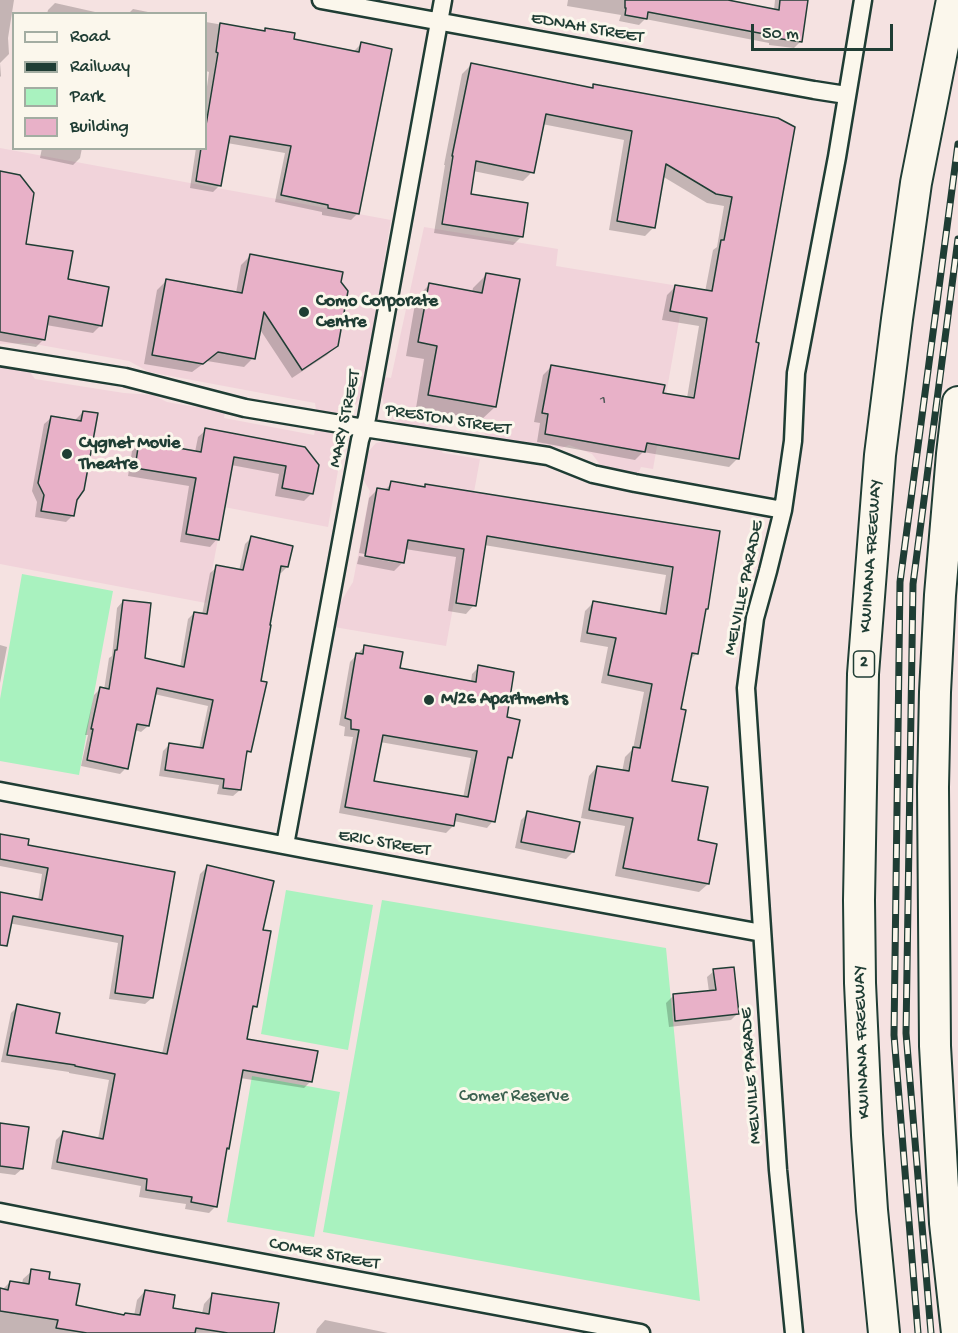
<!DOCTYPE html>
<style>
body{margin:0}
#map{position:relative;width:958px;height:1333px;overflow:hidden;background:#f5e2e1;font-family:"Gochi Hand",sans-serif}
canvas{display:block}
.legend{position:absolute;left:12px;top:12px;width:195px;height:138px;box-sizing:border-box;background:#fbf7ec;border:2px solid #a3ada2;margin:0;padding:8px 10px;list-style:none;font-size:18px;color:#1f3d34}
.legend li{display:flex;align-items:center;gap:12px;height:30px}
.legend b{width:30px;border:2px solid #a3ada2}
.scale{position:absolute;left:751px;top:24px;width:142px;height:27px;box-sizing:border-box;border:3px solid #1f3d34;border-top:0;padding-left:8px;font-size:18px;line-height:21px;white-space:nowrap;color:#1f3d34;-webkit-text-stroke:4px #fbf7ec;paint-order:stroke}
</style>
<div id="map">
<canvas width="958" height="1333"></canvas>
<ul class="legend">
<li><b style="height:8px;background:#fbf7ec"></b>Road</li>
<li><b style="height:8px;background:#1f3d34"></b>Railway</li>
<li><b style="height:16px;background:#a9f2bf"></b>Park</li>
<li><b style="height:16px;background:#e8b1c8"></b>Building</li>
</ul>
<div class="scale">50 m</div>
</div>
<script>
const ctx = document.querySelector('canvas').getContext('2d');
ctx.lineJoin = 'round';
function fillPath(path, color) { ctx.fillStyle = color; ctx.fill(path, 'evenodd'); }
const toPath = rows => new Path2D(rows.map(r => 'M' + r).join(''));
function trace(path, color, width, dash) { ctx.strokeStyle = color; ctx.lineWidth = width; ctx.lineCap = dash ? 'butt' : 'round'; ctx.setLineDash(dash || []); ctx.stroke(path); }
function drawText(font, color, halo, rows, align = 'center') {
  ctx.font = font + ' "Gochi Hand",sans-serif'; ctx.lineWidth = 6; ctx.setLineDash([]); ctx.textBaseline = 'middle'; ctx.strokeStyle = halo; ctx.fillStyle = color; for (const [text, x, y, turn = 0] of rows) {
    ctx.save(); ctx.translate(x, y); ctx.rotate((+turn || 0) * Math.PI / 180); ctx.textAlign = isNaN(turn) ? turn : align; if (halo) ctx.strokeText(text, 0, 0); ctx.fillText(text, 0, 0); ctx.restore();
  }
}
fillPath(toPath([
 [0,148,391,220,362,394,356,404,345,411,333,413,316,410,315,403,149,372,129,361,29,343,0,344],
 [424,227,558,249,556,266,685,287,653,469,641,467,638,474,602,467,592,454,569,445,562,448,486,436,482,429,441,423,436,429,404,425,393,420,385,410,382,396,384,377,391,378],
 [0,366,29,371,35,379,124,393,153,395,167,402,195,407,215,407,225,410,224,418,314,435,316,427,330,431,339,441,341,454,328,527,224,507,206,603,0,564],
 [389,440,438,447,443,453,480,459,446,646,334,627,337,608,353,582,370,491,361,476,362,467,367,453,376,443]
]), '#f1d3da');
fillPath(toPath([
 [22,574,113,591,79,775,0,761,0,699],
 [286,890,373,905,348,1050,261,1034],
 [382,900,666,948,700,1301,323,1232],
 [252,1076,340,1092,314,1237,227,1222]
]), '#a9f2bf');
fillPath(toPath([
 [0,0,14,0,8,38,9,54,0,63,1,76,0,77],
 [568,0,720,0,774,10,775,0,807,0,801,41,794,48,769,45,769,43,645,19,639,25,619,21,621,15,567,6],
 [55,3,104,14,47,14,48,10],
 [133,9,158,14,128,14],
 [206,22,263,32,266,29,292,40,354,51,361,44,358,213,351,220,322,215,322,212,275,202,285,153,227,143,220,185,213,192,190,188,196,148,206,148,206,94,209,72,206,71],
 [471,65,591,89,594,85,777,119,754,343,738,458,729,467,643,452,635,460,537,442,540,423,534,422,543,375,552,366,661,394,687,398,699,326,662,320,667,295,676,286,705,292,713,250,717,247,724,206,707,203,662,176,654,227,645,236,609,230,624,140,542,124,532,172,523,181,473,171,470,195,522,236,513,245,434,233,445,165,444,165,462,74],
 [42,148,82,148,80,158,73,165,40,158],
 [0,172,24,245,67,280,101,325,93,333,46,325,44,339,36,347,0,341],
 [250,256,336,346,327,355,292,378,259,328,253,358,244,367,207,361,192,372,144,364,157,290,166,281,236,293,241,265],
 [486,275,495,407,481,420,416,408,424,359,406,356,416,298,429,285,472,293,473,288],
 [83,412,76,500,73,515,66,522,35,517,37,502,32,491,44,424,51,418,76,422,76,419],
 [206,430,304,449,312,493,304,501,275,496,279,474,231,465,217,539,210,547,180,542,189,486,128,476,132,451,140,443,195,452,198,437],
 [392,483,423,488,426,485,719,533,697,653,689,661,679,710,671,782,696,841,708,884,699,892,615,876,625,826,581,818,589,776,597,767,622,772,625,757,633,749,644,692,601,683,608,647,580,642,585,611,594,602,659,615,666,575,484,545,474,605,466,614,448,611,456,557,405,549,403,562,394,571,357,564,359,556,398,563,398,560,359,553,369,498,377,490,384,491],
 [251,538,287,567,281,573,278,572,250,751,245,755,240,790,233,796,217,794,219,785,159,776,163,751,170,744,199,749,208,706,154,694,148,726,141,732,135,730,126,768,120,774,81,766,88,735,85,735,94,695,100,689,104,690,109,658,112,656,117,608,123,601,143,660,180,667,188,619,194,613,202,615,210,573,217,567,239,571,245,544],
 [0,645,7,647,0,683],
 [365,646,398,669,471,682,472,674,479,667,505,718,511,757,506,762,493,821,487,828,454,821,453,826,446,833,339,813,353,737,344,736,345,727,339,725,350,662],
 [380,742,471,758,463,798,373,782],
 [528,813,573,852,566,859,515,848,521,820],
 [0,835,26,846,174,873,152,998,145,1004,109,999,118,943,8,923,0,926,0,893,38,901,42,874,0,866],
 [207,867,261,931,256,1006,251,1011,245,1040,311,1081,304,1088,240,1078,228,1148,225,1150,216,1206,209,1213,185,1209,186,1204,139,1197,141,1186,51,1169,56,1140,63,1133,98,1139,109,1080,69,1073,69,1072,1,1062,11,1013,18,1006,54,1034,162,1054,200,874],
 [714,971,738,1013,731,1020,669,1027,666,1003,673,996,709,992,707,977],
 [0,1124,22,1169,15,1175,0,1173],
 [32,1271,47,1281,75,1306,123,1316,134,1316,137,1300,145,1291,171,1309,202,1314,204,1304,212,1295,273,1333,0,1333,0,1290,2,1290,10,1282,22,1284,23,1279],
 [325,1320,388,1333,316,1333,317,1329]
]), '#0003');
const building = toPath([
 [625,0,728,0,779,10,780,0,808,0,802,42,775,38,775,36,648,12,647,19,625,15,626,8,625,8,625,0],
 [220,23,265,31,265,28,295,33,294,39,359,52,361,42,392,49,359,214,328,208,328,205,281,195,291,146,230,136,221,186,196,181,201,148,206,148,206,125,218,53,216,52,220,23],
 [471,63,593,88,593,84,778,118,795,127,756,342,759,343,739,459,647,443,645,452,545,434,548,414,542,413,551,365,665,385,663,393,694,398,707,318,670,311,675,285,712,291,721,240,724,240,732,197,716,194,666,164,655,228,617,221,632,131,546,114,534,173,476,161,471,194,528,203,523,237,442,224,453,156,452,156,471,63],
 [0,171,20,175,34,193,26,244,73,251,68,279,109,287,102,326,49,316,45,340,0,332,0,171],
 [250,254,343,272,341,282,348,291,338,346,302,370,264,312,255,359,218,352,203,364,152,355,166,279,242,293,250,254],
 [486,273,520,279,496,407,428,395,437,346,418,342,429,283,482,293,486,273],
 [83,411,98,413,84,490,77,500,74,516,41,511,44,495,38,483,51,416,81,421,83,411],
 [205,428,305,447,319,465,313,494,282,488,286,466,234,457,219,540,186,534,196,478,135,468,139,441,201,452,205,428],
 [391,481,425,487,425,484,720,531,708,609,706,609,698,654,692,653,681,709,686,710,672,781,708,787,698,840,717,844,709,884,623,868,633,818,589,810,597,766,629,771,633,747,640,748,652,684,608,675,616,638,587,633,593,601,666,614,673,567,487,536,476,606,456,603,464,549,408,540,404,563,365,556,377,488,389,490,391,481],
 [251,536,293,546,288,567,281,566,270,625,271,625,261,681,267,682,251,752,247,751,241,790,223,788,224,779,165,770,169,743,203,748,213,700,157,688,149,726,137,724,128,769,87,760,93,729,91,729,100,687,109,689,115,650,117,650,123,600,151,603,145,658,184,667,194,612,207,614,216,565,243,570,251,536],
 [364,645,403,652,400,668,476,682,478,665,514,672,507,717,520,720,512,758,508,757,495,822,456,814,454,826,345,807,359,730,351,729,351,720,345,718,356,653,363,654,364,645],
 [383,735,477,751,468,797,374,781,383,735],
 [527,811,580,822,574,852,521,842,527,811],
 [0,834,29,839,28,845,175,872,153,998,115,993,123,936,13,916,7,946,0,945,0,892,42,900,48,868,0,859,0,834],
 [207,865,274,881,263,930,271,931,257,1007,253,1006,247,1039,318,1051,312,1082,243,1070,229,1149,227,1148,217,1207,191,1202,192,1197,146,1190,147,1179,57,1162,63,1131,103,1139,115,1074,75,1066,75,1065,7,1055,17,1004,60,1013,56,1033,167,1054,207,865],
 [734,967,739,1014,675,1021,673,994,716,990,713,969,734,967],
 [0,1123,29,1127,23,1169,0,1166,0,1123],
 [31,1269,50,1272,49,1279,80,1284,76,1305,124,1315,125,1313,140,1315,145,1290,175,1295,173,1308,209,1314,212,1293,279,1303,274,1333,228,1333,196,1328,195,1333,87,1333,56,1328,58,1320,0,1311,0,1288,8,1290,10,1281,29,1284,31,1269]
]);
fillPath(building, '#e8b1c8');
trace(building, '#1f3d34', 1.5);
const minor = toPath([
 [321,0,814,90,846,95],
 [0,357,125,377,245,408,364,428,548,456,593,474,635,483,783,510],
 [0,791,309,850,762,933],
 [285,845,360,440,367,418,443,0],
 [0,1212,157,1243,641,1333],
 [794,1333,778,1170,746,688,755,618,768,571,783,510,793,441,796,373,837,157,863,0]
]);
const motorway = toPath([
 [884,1333,872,1210,867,1135,860,983,859,900,863,674,880,455,897,319,916,183,952,0],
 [957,1333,945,1223,935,1046,933,787,935,692,940,595,952,454,958,402]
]);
trace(minor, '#1f3d34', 21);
trace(motorway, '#1f3d34', 34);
trace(minor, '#fbf7ec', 16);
trace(motorway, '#fbf7ec', 30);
const rail = toPath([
 [918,1333,894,1035,900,582,958,144],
 [931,1333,906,1033,913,584,958,239]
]);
trace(rail, '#1f3d34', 7);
trace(rail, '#fbf7ec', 4.5, [14]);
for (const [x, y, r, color] of [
 [304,312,6,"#1f3d34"],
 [67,454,6,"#1f3d34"],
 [429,700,6,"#1f3d34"]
]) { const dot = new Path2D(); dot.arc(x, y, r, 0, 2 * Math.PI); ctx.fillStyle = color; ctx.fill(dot); trace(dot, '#fbf7ec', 2); }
drawText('15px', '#515a59', null, [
 ["1",603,401]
]);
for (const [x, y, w] of [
 [864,664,21]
]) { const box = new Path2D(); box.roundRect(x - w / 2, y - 13, w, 26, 4.5); ctx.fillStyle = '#fbf7ec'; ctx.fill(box); trace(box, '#1f3d34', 1.5); }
drawText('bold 16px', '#1f3d34', null, [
 ["2",864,664]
]);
drawText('18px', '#1f3d34', '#fbf7ec', [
 ["EDNAH STREET",587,29,10],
 ["MARY STREET",346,419,-78],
 ["PRESTON STREET",448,421,9],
 ["KWINANA FREEWAY",872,556,-86],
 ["MELVILLE PARADE",745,588,-78],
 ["ERIC STREET",384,844,10],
 ["KWINANA FREEWAY",863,1042,-92],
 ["MELVILLE PARADE",752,1076,-94],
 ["COMER STREET",324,1255,11]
]);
drawText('bold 18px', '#1f3d34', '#fbf7ec', [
 ["Como Corporate",316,302],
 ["Centre",316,323],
 ["Cygnet Movie",79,444],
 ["Theatre",79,465],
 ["M/26 Apartments",441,700]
], 'left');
drawText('18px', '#3b6150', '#fbf7ec', [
 ["Comer Reserve",514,1097]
]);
</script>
